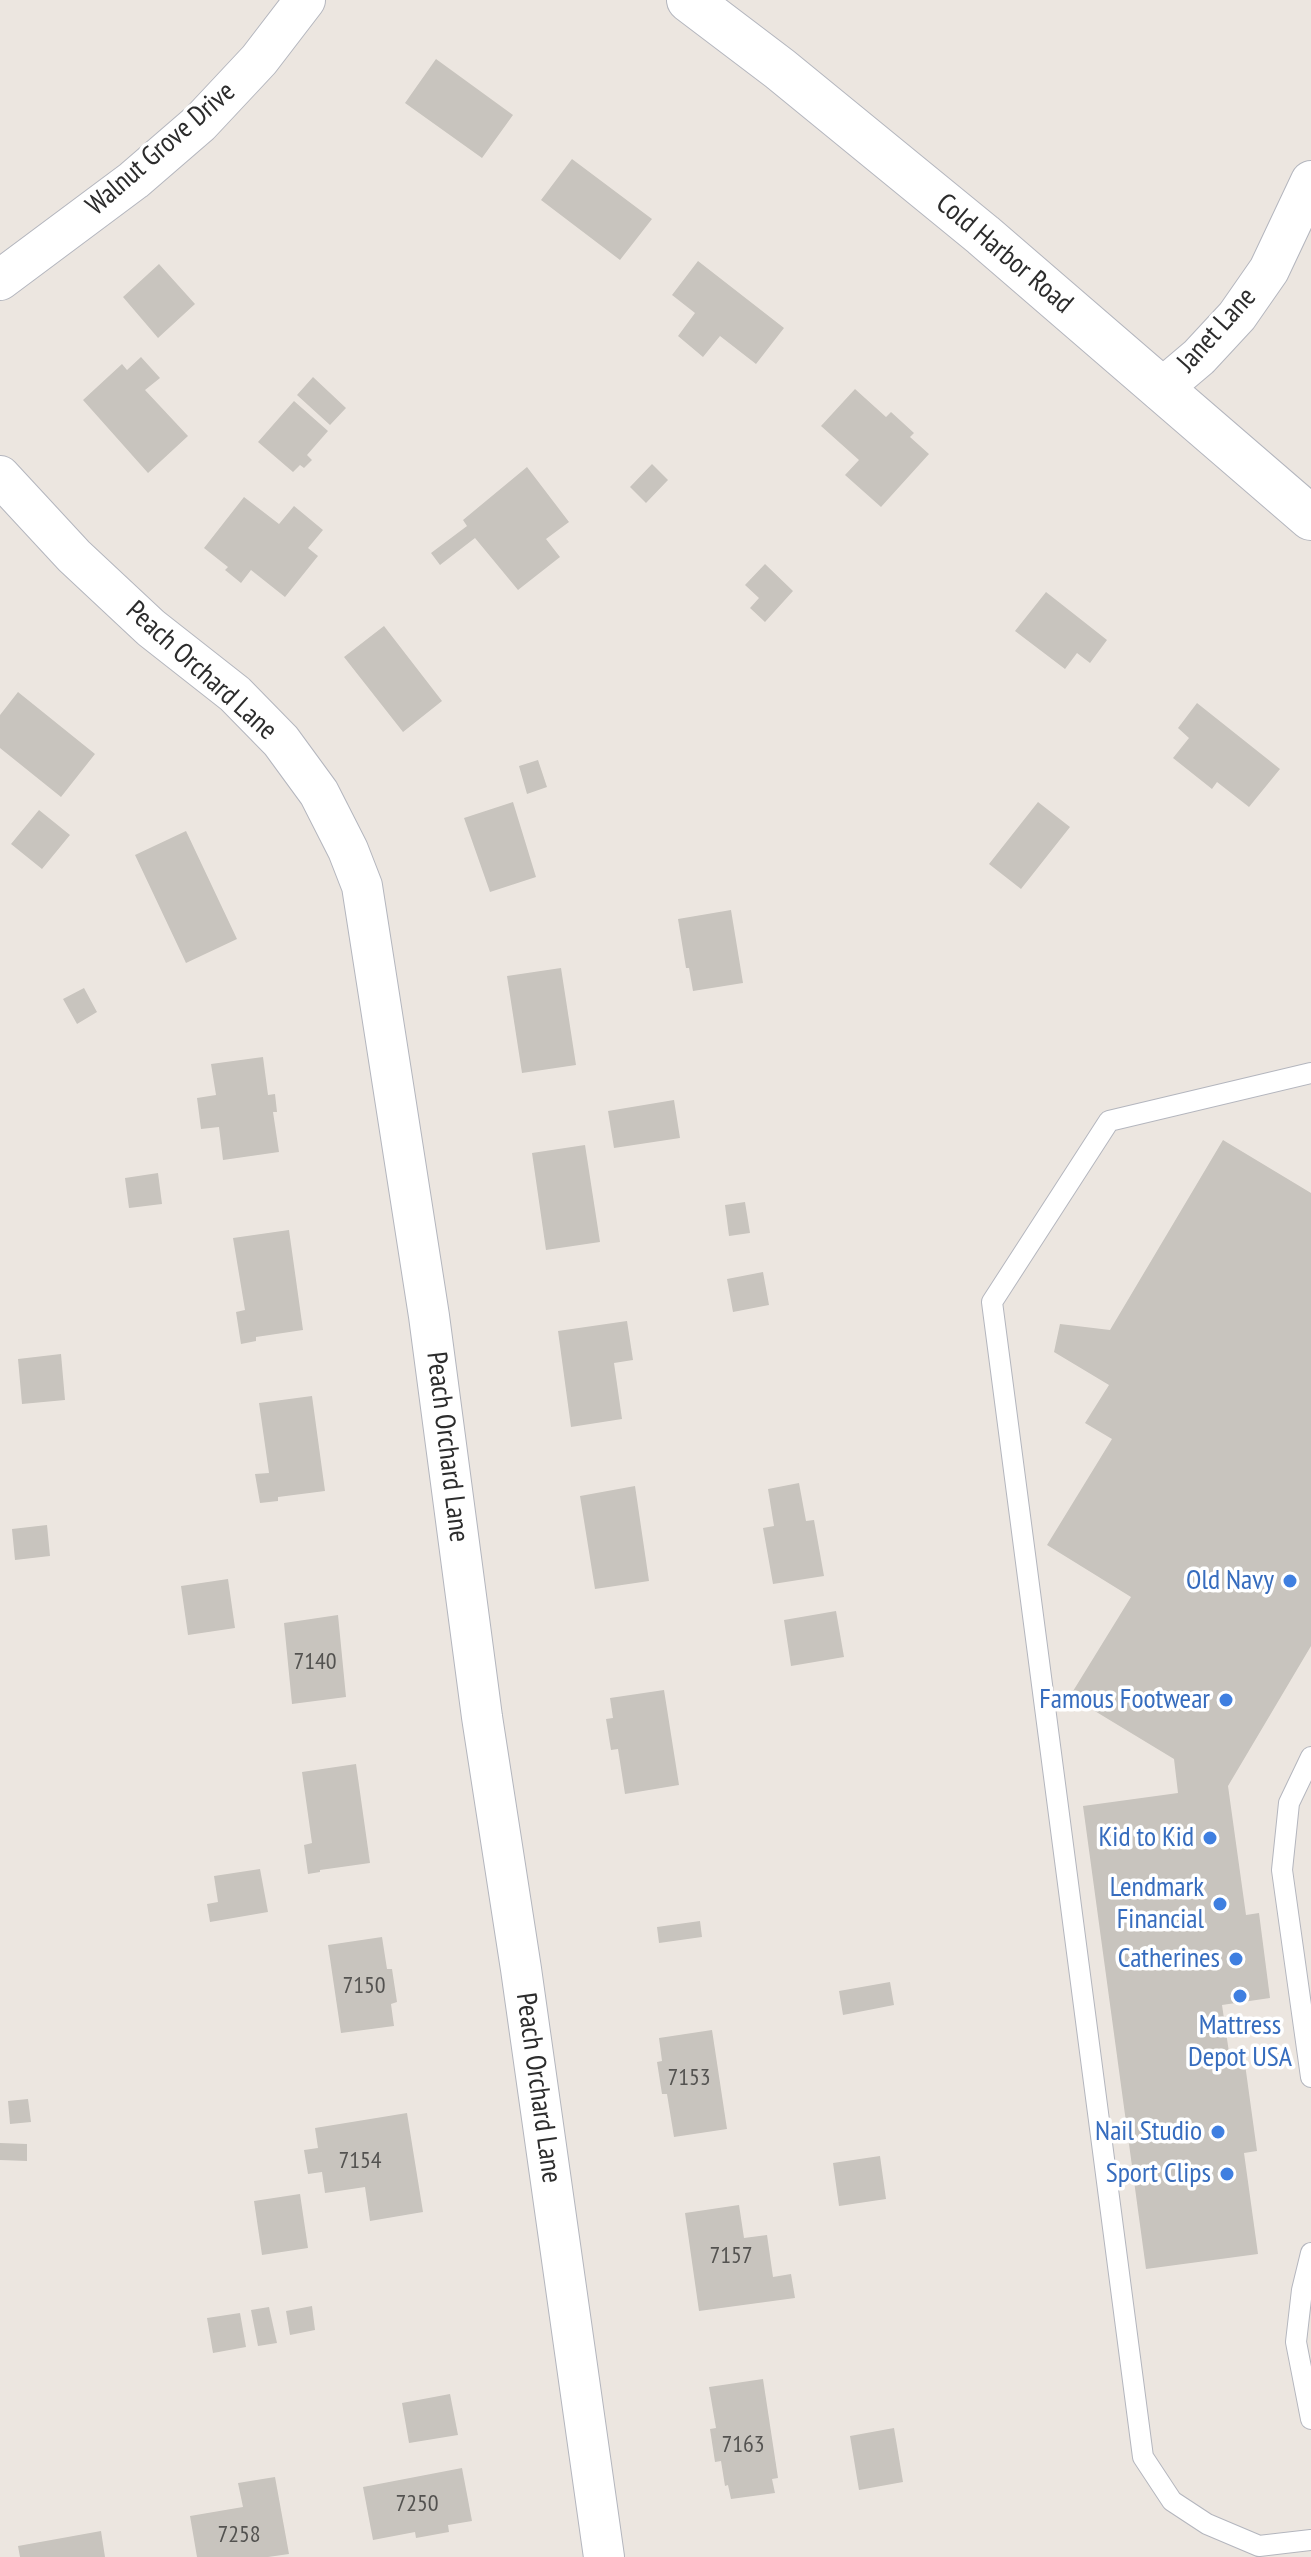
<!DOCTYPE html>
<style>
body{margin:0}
canvas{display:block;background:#ece6e0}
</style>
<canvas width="1311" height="2557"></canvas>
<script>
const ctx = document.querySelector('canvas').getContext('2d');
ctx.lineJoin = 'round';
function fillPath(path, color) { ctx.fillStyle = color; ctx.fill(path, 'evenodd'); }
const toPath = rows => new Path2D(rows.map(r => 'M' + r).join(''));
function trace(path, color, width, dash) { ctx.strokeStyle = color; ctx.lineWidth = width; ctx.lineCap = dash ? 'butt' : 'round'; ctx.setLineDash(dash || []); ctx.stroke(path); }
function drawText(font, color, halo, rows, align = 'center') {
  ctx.font = font + ' "PT Sans Narrow",sans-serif'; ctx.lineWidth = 7; ctx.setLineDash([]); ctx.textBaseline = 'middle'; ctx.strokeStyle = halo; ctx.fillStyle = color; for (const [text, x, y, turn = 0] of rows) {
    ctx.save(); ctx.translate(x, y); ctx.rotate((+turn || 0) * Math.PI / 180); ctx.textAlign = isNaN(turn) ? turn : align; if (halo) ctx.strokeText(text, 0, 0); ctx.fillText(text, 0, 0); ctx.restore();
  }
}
fillPath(toPath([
 [436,59,513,115,482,158,405,103],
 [572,159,652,219,620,260,541,200],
 [698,261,784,328,756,364,720,336,703,357,678,336,695,313,672,295],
 [159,264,195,304,158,338,123,297],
 [141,357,160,378,145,390,188,436,148,473,83,400,122,364,127,370],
 [313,377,346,408,330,425,297,395],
 [855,389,886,417,891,412,914,433,910,437,929,454,881,507,845,475,859,460,821,426],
 [294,401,328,431,307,455,312,460,304,468,300,465,293,472,258,442],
 [652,464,668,480,646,503,630,487],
 [527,467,569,522,546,539,560,557,518,590,475,538,440,565,431,553,467,526,463,520],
 [244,497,279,524,294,506,323,530,308,548,318,556,285,597,251,570,241,583,225,570,228,567,204,548],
 [765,564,793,591,765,622,750,608,759,598,745,585],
 [1046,592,1107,640,1090,663,1077,653,1065,669,1015,631],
 [384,626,442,701,403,732,344,657],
 [18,692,95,754,61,797,0,748,0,715],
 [1197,703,1280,769,1249,807,1217,782,1212,789,1173,758,1189,738,1178,728],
 [538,760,547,787,527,794,519,766],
 [513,802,536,877,490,892,464,818],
 [1038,802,1070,827,1021,889,989,864],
 [39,810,70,835,42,869,11,844],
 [186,831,237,939,186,963,135,855],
 [731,910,743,983,693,991,689,968,686,968,678,919],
 [561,968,576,1065,522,1073,507,976],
 [84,988,97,1012,77,1024,63,999],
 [263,1057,268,1095,275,1094,277,1112,273,1112,279,1152,223,1160,219,1127,201,1129,197,1098,216,1095,211,1064],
 [674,1100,680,1138,614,1148,608,1111],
 [1223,1140,1311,1193,1311,1646,1228,1786,1246,1915,1259,1913,1270,1998,1222,2005,1231,2066,1245,2064,1257,2151,1244,2153,1258,2254,1146,2269,1083,1806,1178,1793,1174,1759,1070,1696,1131,1597,1047,1545,1112,1439,1085,1423,1109,1385,1054,1352,1060,1324,1110,1330],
 [585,1145,600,1242,546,1250,532,1153],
 [158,1173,162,1204,129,1208,125,1178],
 [745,1202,750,1233,729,1236,725,1205],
 [289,1230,303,1330,256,1337,256,1341,241,1344,236,1312,245,1310,233,1238],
 [763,1272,769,1305,733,1312,727,1279],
 [627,1321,633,1360,614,1363,622,1419,571,1427,558,1331],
 [61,1354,65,1400,22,1404,18,1359],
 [312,1396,325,1491,278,1497,278,1501,260,1503,255,1474,269,1473,259,1403],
 [799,1483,806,1521,814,1520,824,1576,773,1584,763,1528,774,1526,768,1489],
 [635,1486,649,1581,595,1589,580,1496],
 [47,1525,50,1556,15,1560,12,1529],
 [228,1579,235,1628,188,1635,181,1586],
 [836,1611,844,1657,791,1666,784,1620],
 [338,1615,346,1697,292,1704,284,1623],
 [664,1690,679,1785,625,1794,618,1749,611,1750,606,1719,613,1718,610,1698],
 [356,1764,370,1863,320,1870,320,1872,308,1874,304,1845,312,1843,302,1772],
 [260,1869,268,1912,210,1922,207,1904,218,1902,214,1876],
 [700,1921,702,1937,659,1943,657,1927],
 [382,1937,387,1969,392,1969,397,2002,391,2004,394,2026,341,2033,328,1945],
 [890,1982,894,2005,843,2015,839,1991],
 [712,2030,727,2129,674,2137,667,2094,662,2094,657,2062,662,2061,659,2038],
 [28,2099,31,2122,10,2124,8,2101],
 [407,2113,423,2212,370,2221,365,2187,325,2193,322,2172,308,2174,304,2150,318,2148,315,2128],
 [0,2143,27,2144,27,2161,0,2160],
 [880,2156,886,2199,839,2206,833,2163],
 [300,2194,308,2248,262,2255,254,2201],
 [739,2205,744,2238,767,2235,773,2277,791,2274,795,2298,699,2311,685,2213],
 [312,2306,315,2330,290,2335,286,2311],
 [269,2307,277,2343,258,2346,251,2310],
 [240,2313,246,2347,213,2353,207,2318],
 [763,2379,778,2478,772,2479,775,2493,731,2499,728,2485,725,2486,721,2461,715,2462,710,2429,716,2428,709,2387],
 [450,2394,458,2435,409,2443,402,2403],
 [894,2428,903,2482,859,2490,850,2436],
 [462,2468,472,2521,448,2525,449,2532,416,2538,415,2532,373,2540,363,2487],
 [275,2477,289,2554,268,2557,197,2557,190,2516,243,2507,238,2483],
 [101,2531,105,2557,20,2557,18,2546]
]), '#c8c4be');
const service = toPath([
 [1311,1073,1109,1121,992,1302,1143,2457,1172,2501,1207,2524,1259,2546,1311,2540],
 [1311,1757,1289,1803,1282,1870,1311,2077],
 [1311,2253,1302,2290,1296,2342,1311,2419]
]);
const minor = toPath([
 [0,280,134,180,200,123,259,60,305,0],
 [1160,390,1199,357,1237,316,1269,270,1311,181],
 [0,476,74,556,151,628,235,694,281,741,319,793,348,850,362,886,429,1316,482,1717,521,1969,604,2557]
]);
const secondary = toPath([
 [689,0,780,69,983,235,1311,518]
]);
trace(service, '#b4b6be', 22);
trace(minor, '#b4b6be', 42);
trace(secondary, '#b4b6be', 46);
trace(service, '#fff', 20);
trace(minor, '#fff', 40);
trace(secondary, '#fff', 44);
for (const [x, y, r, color] of [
 [1290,1581,8,"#3f7fe0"],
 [1226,1700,8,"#3f7fe0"],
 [1210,1838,8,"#3f7fe0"],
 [1220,1904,8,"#3f7fe0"],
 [1236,1959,8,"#3f7fe0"],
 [1240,1996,8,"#3f7fe0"],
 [1218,2132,8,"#3f7fe0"],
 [1227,2174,8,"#3f7fe0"]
]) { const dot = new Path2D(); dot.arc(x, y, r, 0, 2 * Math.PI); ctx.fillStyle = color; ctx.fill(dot); trace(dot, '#fff', 3); }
drawText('24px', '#535250', null, [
 ["7140",315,1662],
 ["7150",364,1986],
 ["7153",689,2078],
 ["7154",360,2161],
 ["7157",731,2256],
 ["7163",743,2445],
 ["7250",417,2504],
 ["7258",239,2535]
]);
drawText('28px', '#2c2c2c', '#fff', [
 ["Walnut Grove Drive",161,149,-41],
 ["Cold Harbor Road",1004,254,40],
 ["Janet Lane",1217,330,-48],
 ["Peach Orchard Lane",201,671,42],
 ["Peach Orchard Lane",447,1447,83],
 ["Peach Orchard Lane",538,2088,82]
]);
drawText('28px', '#366cbe', '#fff', [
 ["Old Navy",1274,1581],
 ["Famous Footwear",1210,1700],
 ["Kid to Kid",1194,1838],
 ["Lendmark",1204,1888],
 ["Financial",1204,1920],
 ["Catherines",1220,1959],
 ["Mattress",1240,2026,"center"],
 ["Depot USA",1240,2058,"center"],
 ["Nail Studio",1202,2132],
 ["Sport Clips",1211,2174]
], 'right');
</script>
